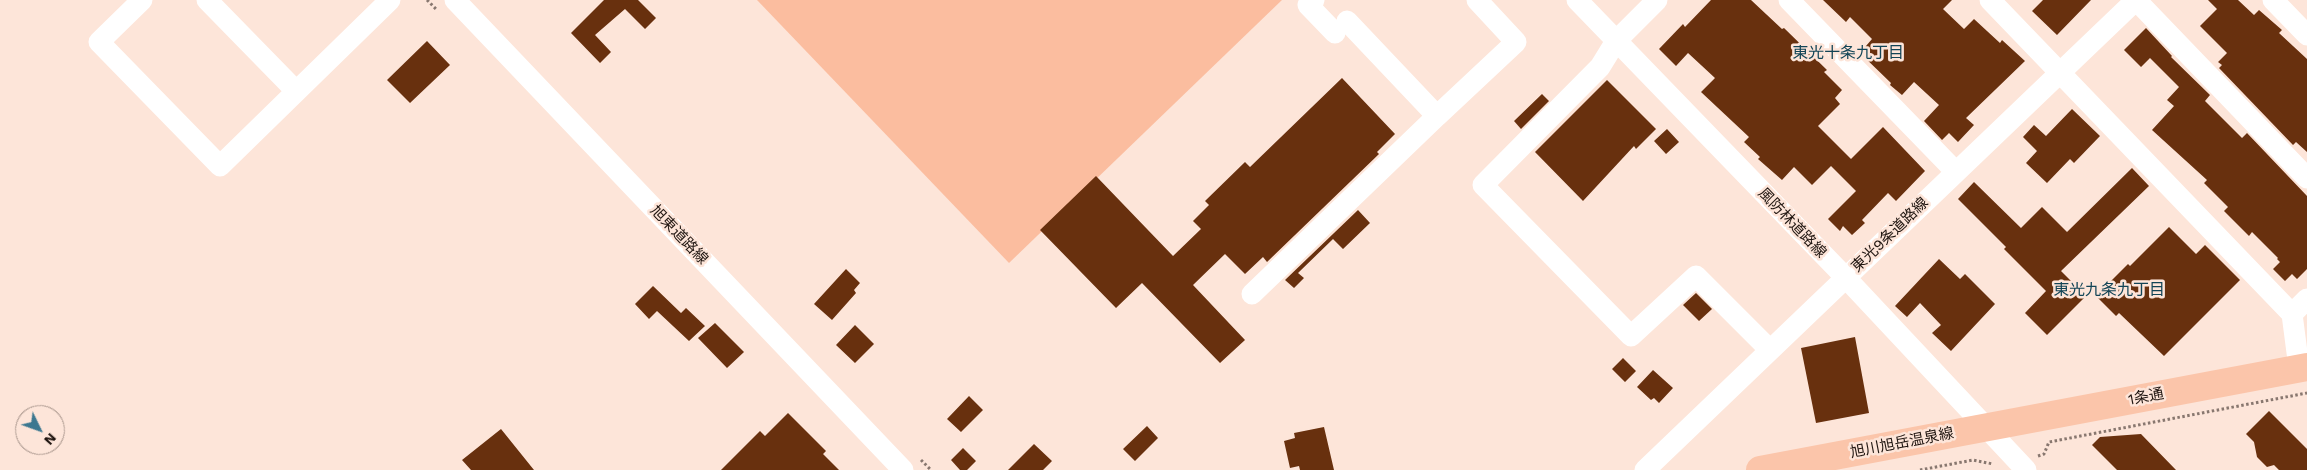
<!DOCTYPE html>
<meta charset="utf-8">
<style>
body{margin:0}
#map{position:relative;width:2307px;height:470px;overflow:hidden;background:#fde5d9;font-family:"Work Sans",sans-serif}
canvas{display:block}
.north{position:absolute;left:15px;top:405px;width:50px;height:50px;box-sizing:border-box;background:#fde5d9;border:1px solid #a59289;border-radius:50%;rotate:132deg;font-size:14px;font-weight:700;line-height:20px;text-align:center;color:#201611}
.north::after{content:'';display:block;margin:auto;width:18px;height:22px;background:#3d7890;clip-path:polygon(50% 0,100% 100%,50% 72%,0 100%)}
</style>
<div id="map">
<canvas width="2307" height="470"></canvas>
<div class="north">N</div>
</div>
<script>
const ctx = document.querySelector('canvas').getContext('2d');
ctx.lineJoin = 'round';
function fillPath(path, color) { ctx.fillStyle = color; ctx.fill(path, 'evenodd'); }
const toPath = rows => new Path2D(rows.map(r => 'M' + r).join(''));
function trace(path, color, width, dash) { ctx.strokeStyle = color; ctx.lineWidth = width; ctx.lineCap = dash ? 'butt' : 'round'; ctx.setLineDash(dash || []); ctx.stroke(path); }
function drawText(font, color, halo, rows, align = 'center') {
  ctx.font = font + ' "Work Sans","Noto Sans JP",sans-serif'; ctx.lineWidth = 5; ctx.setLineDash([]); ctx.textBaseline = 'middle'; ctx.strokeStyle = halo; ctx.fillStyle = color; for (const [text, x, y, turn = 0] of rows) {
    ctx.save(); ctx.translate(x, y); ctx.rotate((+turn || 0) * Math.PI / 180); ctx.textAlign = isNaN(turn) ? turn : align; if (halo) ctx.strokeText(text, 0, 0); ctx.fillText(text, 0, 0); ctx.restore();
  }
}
fillPath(toPath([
 [757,0,1282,0,1009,263]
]), '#fbbd9f');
fillPath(toPath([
 [604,0,638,0,656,18,645,29,625,9,595,35,611,52,600,63,571,33],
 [1711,0,1751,0,1782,29,1784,28,1827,70,1824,72,1842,90,1835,98,1840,104,1818,126,1851,159,1883,127,1925,171,1896,201,1888,193,1862,220,1865,223,1852,235,1843,226,1840,231,1828,219,1856,191,1831,166,1812,185,1794,167,1782,180,1758,159,1760,157,1744,142,1749,137,1701,92,1715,78,1688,53,1676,66,1659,49,1683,24,1685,27],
 [1823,0,1952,0,1943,9,1964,29,1974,19,2000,43,2002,40,2025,61,1966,118,1974,125,1958,142,1949,133,1942,140,1924,121,1939,105,1914,82,1902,95,1890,85,1891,83,1860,53,1872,39,1850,17,1846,22],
 [2043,0,2091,0,2057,35,2032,11],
 [2208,0,2238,0,2254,15,2259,10,2282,30,2279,33,2307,59,2307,152,2296,142,2293,145,2219,68,2222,65,2218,62,2227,53,2200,26,2217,9],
 [2146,28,2172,56,2171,57,2210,95,2205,101,2242,138,2247,133,2307,196,2307,269,2297,279,2292,274,2285,281,2273,269,2280,262,2277,259,2278,258,2252,232,2249,236,2224,211,2228,207,2204,183,2207,180,2152,130,2174,106,2167,100,2179,87,2150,58,2141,67,2124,50],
 [427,41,450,65,410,103,387,80],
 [1342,78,1395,134,1377,152,1379,154,1267,262,1263,257,1245,274,1225,254,1193,285,1245,340,1220,363,1142,283,1116,308,1040,230,1096,176,1173,256,1201,229,1193,221,1209,205,1205,201,1245,162,1250,167],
 [1607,80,1656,129,1636,149,1634,146,1583,201,1535,152],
 [1542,94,1549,101,1521,129,1514,121],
 [2072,109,2100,136,2074,163,2070,159,2047,183,2026,163,2037,151,2023,137,2034,125,2046,136],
 [1667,129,1679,142,1666,154,1654,141],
 [2132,168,2149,186,2061,271,2086,296,2047,335,2025,313,2046,291,2004,249,2006,247,1958,199,1974,182,2021,228,2042,207,2067,232],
 [1358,210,1370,223,1343,249,1333,239,1298,273,1304,278,1294,288,1285,280],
 [2169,227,2196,254,2205,245,2240,280,2164,356,2119,313,2116,316,2096,296,2128,264,2130,266],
 [1939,259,1960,279,1965,274,1995,304,1951,351,1932,333,1941,325,1920,303,1907,317,1895,306],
 [846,269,860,283,854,290,856,293,832,320,814,304],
 [653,286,681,313,686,308,705,326,689,341,657,311,649,319,635,304],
 [1696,293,1712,309,1699,321,1683,305],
 [715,323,744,352,727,368,698,338],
 [855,325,874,344,855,363,836,345],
 [1855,337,1869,413,1816,423,1801,348],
 [1623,358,1636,371,1625,382,1612,369],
 [1653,370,1673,388,1659,403,1654,398,1651,400,1637,387],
 [969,396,983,410,961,432,947,419],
 [2269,411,2307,449,2307,470,2279,470,2274,465,2267,467,2257,457,2254,442,2246,434],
 [788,413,826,451,823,454,839,470,721,470,760,431,765,436],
 [1147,426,1158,438,1135,461,1123,449],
 [1324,427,1334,470,1300,470,1299,466,1290,468,1284,441,1295,438,1294,433],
 [501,429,534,470,471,470,462,460],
 [2141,434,2176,470,2117,470,2092,445,2100,437],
 [1034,444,1052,461,1043,470,1008,470],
 [963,448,976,461,967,470,960,470,951,460]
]), '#68300e');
trace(toPath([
 [427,0,437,10],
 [2038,456,2044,454,2049,442,2307,393],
 [921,460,931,470],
 [1920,470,1973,460,1993,464]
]), '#88776f', 3, [2.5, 2.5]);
trace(toPath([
 [142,0,99,42,220,166,390,0],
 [207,0,296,91],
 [455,0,903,470],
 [1314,0,1308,5,1335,33],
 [1577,0,1846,278,2026,470],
 [1657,0,1616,41,1600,67,1483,185,1631,336,1696,276,1770,350],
 [1789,0,1956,172],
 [1990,0,2292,314,2299,368],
 [2136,0,2307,178],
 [2273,0,2307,35],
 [1347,21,1437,116,1516,42,1477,0],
 [1252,294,1437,116],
 [2292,314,2307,299],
 [1645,470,2136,0]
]), '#fff', 21);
trace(toPath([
 [1760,470,2307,367]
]), '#fbc5aa', 28);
drawText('15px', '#201611', '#fde5d9', [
 ["風防林道路線",1792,223,46],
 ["旭東道路線",679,235,46],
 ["東光9条道路線",1890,235,-44],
 ["1条通",2146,397,-11],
 ["旭川旭岳温泉線",1902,443,-11]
]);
drawText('16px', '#124456', '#fde5d9', [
 ["東光十条九丁目",1848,53],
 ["東光九条九丁目",2109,290]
]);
</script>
